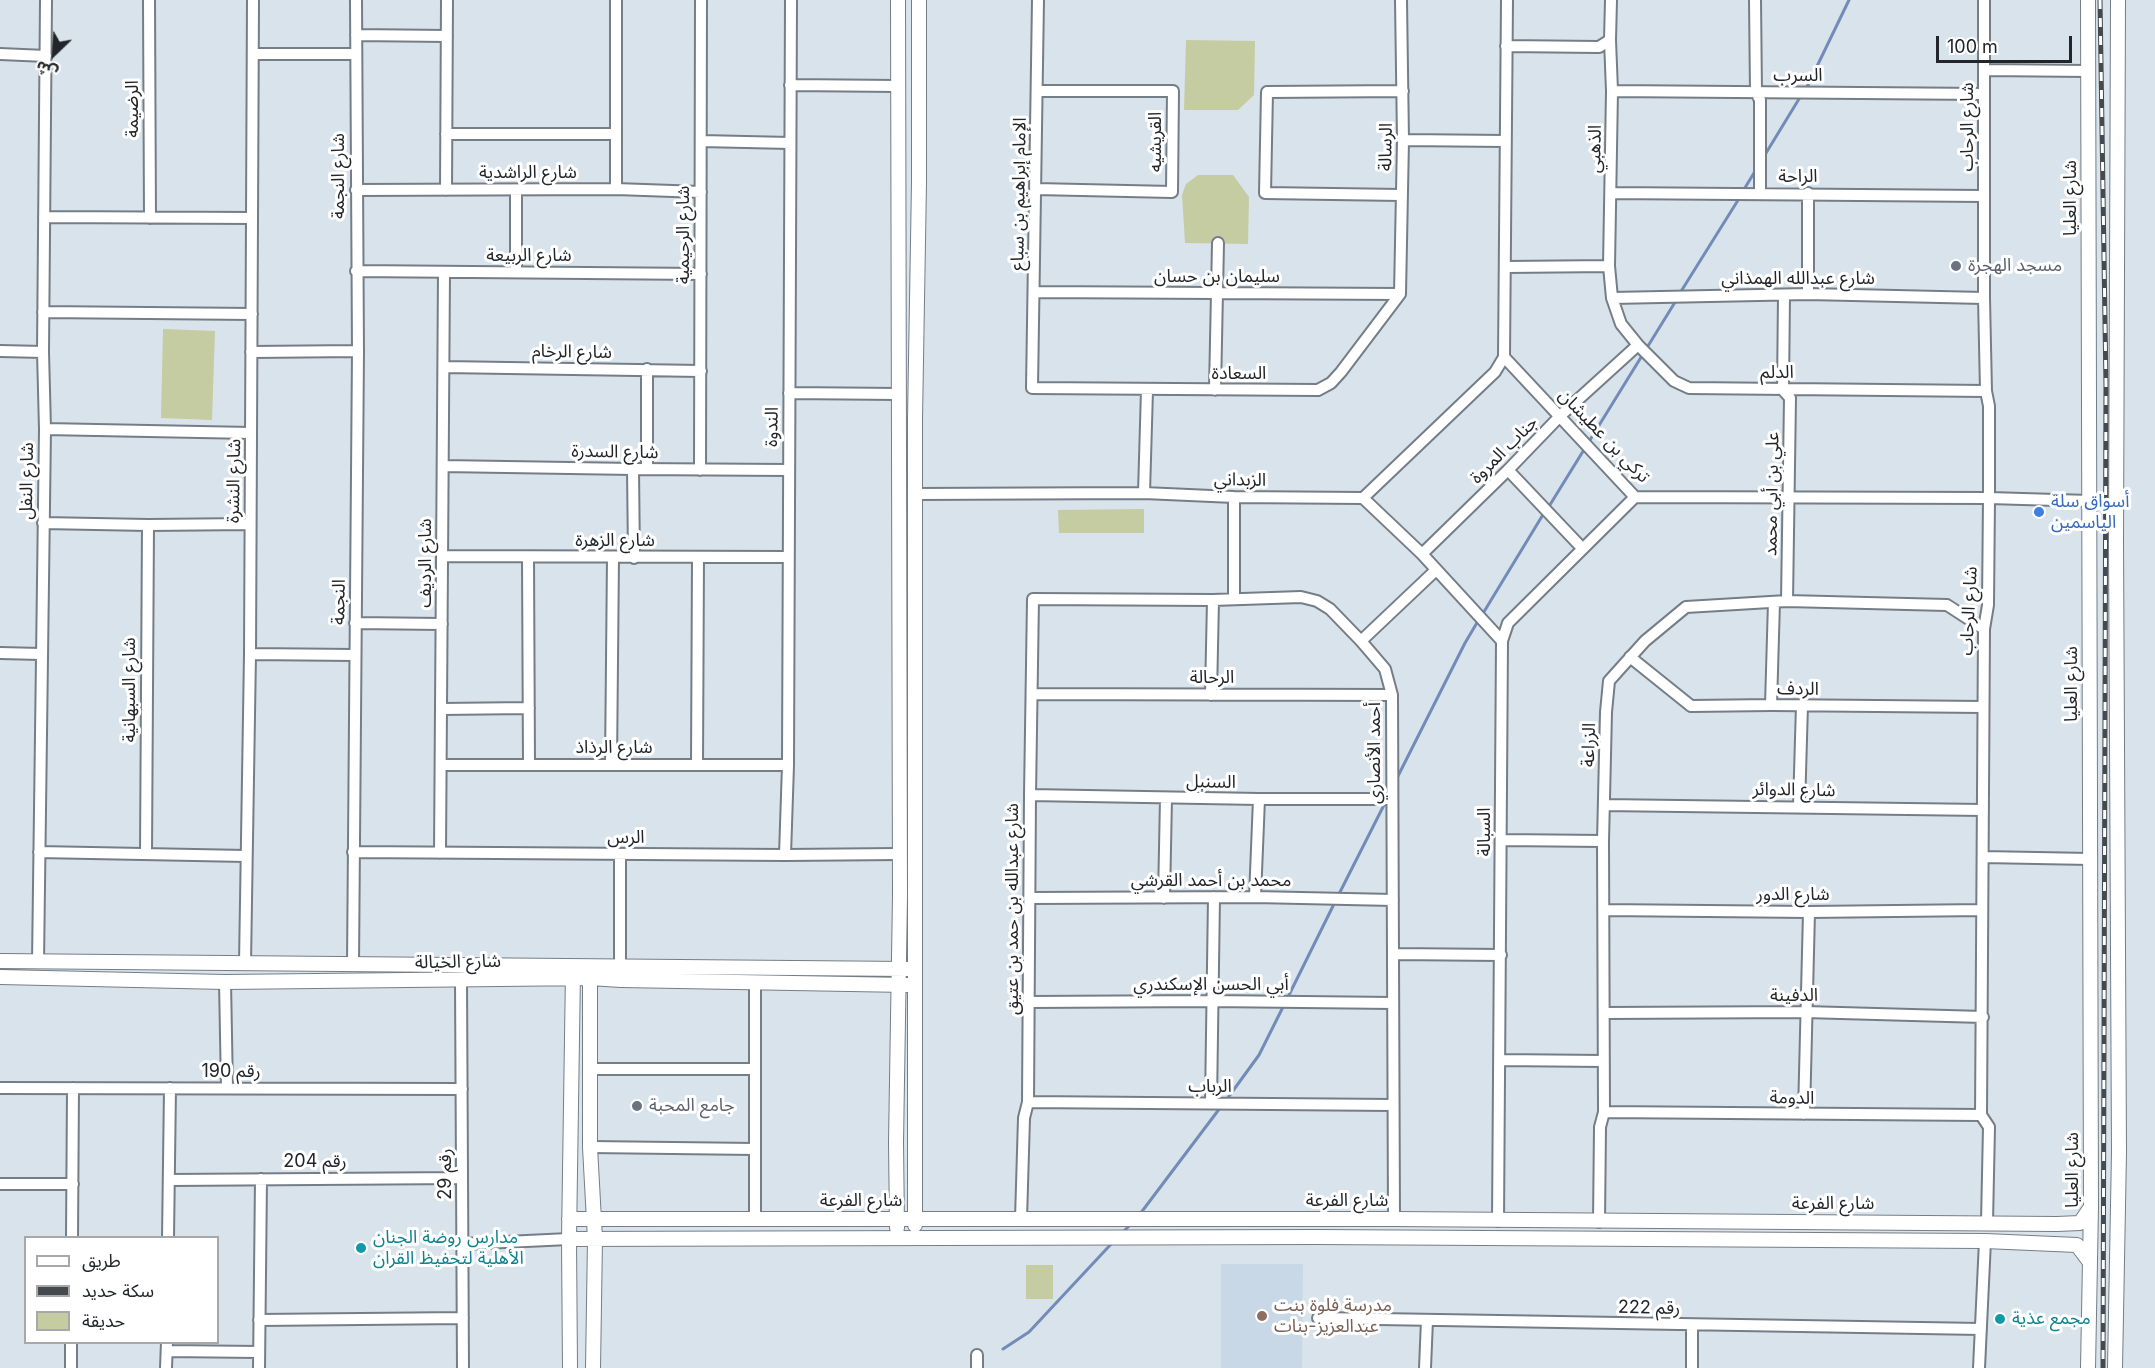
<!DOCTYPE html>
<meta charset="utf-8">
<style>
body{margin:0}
#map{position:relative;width:2155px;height:1368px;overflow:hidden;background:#d9e3eb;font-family:Inter,"Noto Sans Arabic",sans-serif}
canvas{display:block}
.legend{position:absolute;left:24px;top:1236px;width:195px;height:108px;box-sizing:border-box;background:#fff;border:2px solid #a7a8a9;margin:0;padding:8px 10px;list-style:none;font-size:18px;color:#222529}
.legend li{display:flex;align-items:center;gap:12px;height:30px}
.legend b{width:30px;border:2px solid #a7a8a9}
.north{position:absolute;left:24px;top:24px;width:60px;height:60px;-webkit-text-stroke:4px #fff;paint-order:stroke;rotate:205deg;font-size:16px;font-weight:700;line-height:24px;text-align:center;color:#222529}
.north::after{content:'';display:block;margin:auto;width:21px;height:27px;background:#222529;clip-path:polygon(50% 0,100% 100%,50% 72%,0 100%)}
.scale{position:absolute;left:1936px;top:36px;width:136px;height:27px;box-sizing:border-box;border:3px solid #222529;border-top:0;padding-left:8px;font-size:18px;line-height:21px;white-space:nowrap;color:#222529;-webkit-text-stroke:4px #fff;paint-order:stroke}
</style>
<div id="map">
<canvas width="2155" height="1368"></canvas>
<ul class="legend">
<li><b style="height:8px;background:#fff"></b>طريق</li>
<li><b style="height:8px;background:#454a4e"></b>سكة حديد</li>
<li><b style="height:16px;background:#c5cca1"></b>حديقة</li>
</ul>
<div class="north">ش</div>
<div class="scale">100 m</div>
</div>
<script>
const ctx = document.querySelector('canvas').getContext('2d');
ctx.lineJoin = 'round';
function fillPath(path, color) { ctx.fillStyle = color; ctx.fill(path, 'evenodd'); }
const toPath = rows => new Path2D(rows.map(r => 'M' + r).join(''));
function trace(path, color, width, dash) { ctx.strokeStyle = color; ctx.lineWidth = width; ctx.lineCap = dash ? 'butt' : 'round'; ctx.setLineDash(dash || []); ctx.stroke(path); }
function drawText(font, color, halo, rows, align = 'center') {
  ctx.font = font + ' Inter,"Noto Sans Arabic",sans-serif'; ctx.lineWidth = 6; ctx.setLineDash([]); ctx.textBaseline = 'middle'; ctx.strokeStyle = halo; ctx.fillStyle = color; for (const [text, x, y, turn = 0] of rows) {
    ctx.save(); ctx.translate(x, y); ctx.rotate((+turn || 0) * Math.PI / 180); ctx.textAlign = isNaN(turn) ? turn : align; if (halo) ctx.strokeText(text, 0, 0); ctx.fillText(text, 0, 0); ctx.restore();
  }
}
fillPath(toPath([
 [1221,1264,1303,1264,1302,1368,1221,1368]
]), '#c8d8e6');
fillPath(toPath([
 [1186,40,1255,41,1254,95,1238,110,1184,110],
 [1198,175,1233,175,1249,197,1248,244,1185,243,1182,195,1186,184],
 [163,329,215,331,212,420,161,418],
 [1144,509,1144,533,1059,533,1058,510],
 [1026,1265,1053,1265,1053,1299,1026,1299]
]), '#c5cca1');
trace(toPath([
 [1806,89,1849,0],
 [1763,158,1802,94],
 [1743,191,1757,168],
 [1680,293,1740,197],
 [1548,508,1677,299],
 [1482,615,1544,513],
 [1396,780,1465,643,1478,621],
 [1338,896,1385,803],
 [1288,997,1335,902],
 [1227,1099,1259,1055,1283,1007],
 [1140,1214,1220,1108],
 [1123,1232,1131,1224],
 [1003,1349,1029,1332,1113,1242]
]), '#738bb7', 3);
const street = toPath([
 [149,0,150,218],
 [1038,0,1032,388,1318,390,1331,383,1341,372,1400,294],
 [1507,0,1504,357,1635,497,1989,498,2090,501],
 [1611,0,1610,40,1612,91,1609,266,1612,298,1621,324,1638,345,1674,381,1689,388,1986,391],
 [1755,0,1756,92,1760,100,1760,194],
 [1984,0,1984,298,1986,391,1989,406,1989,498,1988,605,1984,629,1981,1115,1989,1127,1987,1222],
 [356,35,447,36],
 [1506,46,1599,47,1610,40],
 [0,54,46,56],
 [253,54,356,54],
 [1985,70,2088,71],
 [790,85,897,86],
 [1612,91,1984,94],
 [446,134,616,134],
 [1403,140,1505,141],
 [701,141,790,143],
 [616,189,616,0],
 [1036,189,1172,192,1173,91,1037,91],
 [356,190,616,189,701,192],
 [446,190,447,0],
 [516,190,516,272],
 [1611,193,1984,196],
 [1808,193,1808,294],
 [1401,195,1265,193,1267,92,1403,91],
 [44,217,252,218],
 [1506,267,1609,266],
 [356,271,701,274],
 [1034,292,1400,294],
 [1400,294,1403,140,1401,0],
 [1784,295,1783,390,1790,398,1787,601],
 [1612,298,1808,294,1984,298],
 [43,312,252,314],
 [0,351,43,352],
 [251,352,358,351],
 [444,367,701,371],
 [647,369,647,468],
 [1215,390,1218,243],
 [789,393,898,394],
 [45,429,251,433],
 [443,466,633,469,788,470],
 [633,469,634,558],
 [700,470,701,0],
 [1508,470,1582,548],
 [1144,493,1147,390],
 [916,494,1144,493,1234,497,1363,498,1422,554,1502,641],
 [1234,497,1234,599],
 [1363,498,1495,372,1504,357],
 [43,523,148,525,250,524],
 [1422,554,1508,470,1561,415,1638,345],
 [442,556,787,557],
 [528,557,529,765],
 [355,623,442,624],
 [1361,641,1436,570],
 [0,653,41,654],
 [250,654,355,655],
 [1630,657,1691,706,1771,705,1983,707],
 [1032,694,1392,695],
 [1211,695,1213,600],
 [1771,705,1774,602],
 [441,709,529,708],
 [441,765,788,765],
 [611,765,613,557],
 [697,765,698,557],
 [1030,795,1259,799,1392,799],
 [1604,805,1983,810],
 [1799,807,1802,705],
 [1502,840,1603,841],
 [39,852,246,856],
 [353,852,785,855,899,854],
 [440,853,444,272],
 [146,854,148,525],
 [620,854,620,967],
 [785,855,788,765,791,0],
 [1983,857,2090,859],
 [1255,897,1259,799],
 [1029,898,1255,897,1393,900],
 [1164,898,1166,798],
 [1604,910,1809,912,1982,910],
 [1393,954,1501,955],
 [38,962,45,429,43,352,46,0],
 [245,963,250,654,253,0],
 [353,965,358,351,356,0],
 [461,980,463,1368],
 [225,982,227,1088],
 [755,982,755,1219],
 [1029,1002,1212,1001,1393,1003],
 [1605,1013,1805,1012,1983,1017],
 [1499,1060,1603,1061],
 [590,1069,755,1069],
 [0,1088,462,1089],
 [1028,1102,1393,1105],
 [1211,1103,1214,897],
 [1604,1112,1981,1115],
 [1804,1114,1809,912],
 [590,1147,755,1149],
 [169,1180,462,1178],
 [0,1184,73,1184],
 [1021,1219,1024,1118,1028,1102,1030,795,1033,599,1213,600,1301,597,1317,601,1330,609,1361,641,1385,669,1392,695,1394,1219],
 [1498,1221,1502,641,1508,623,1635,497],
 [1599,1222,1600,1127,1604,1112,1603,841,1606,712,1609,681,1645,641,1686,607,1787,601,1947,605,1984,629],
 [72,1238,73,1088],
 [168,1238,170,1088],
 [463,1244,569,1239],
 [1318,1318,1981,1329],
 [259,1320,463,1318],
 [167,1351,259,1352],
 [71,1368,71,1342],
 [166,1368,167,1342],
 [259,1368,261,1179],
 [977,1368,977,1355],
 [1425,1368,1427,1320],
 [1692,1368,1692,1325],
 [1979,1368,1985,1241]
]);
const secondary = toPath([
 [2088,0,2091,1207,2088,1368],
 [0,961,907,969],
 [590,971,590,1147,595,1239,593,1368],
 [0,977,225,982,590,978,621,980,907,985],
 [569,1219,1394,1219,2057,1224,2080,1223,2091,1207],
 [915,1225,915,419,919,182,919,0],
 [897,1228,896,1142,900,896,898,0],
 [569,1239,1316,1237,1985,1241,2077,1245,2089,1261],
 [570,1368,569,1239,573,971],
 [2115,1368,2119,1152,2116,541,2118,0]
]);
trace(street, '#757e86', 14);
trace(secondary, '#757e86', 16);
trace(street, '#fff', 10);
trace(secondary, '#fff', 14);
const rail = toPath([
 [2100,0,2106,385,2103,1368]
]);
trace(rail, '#454a4e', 5);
trace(rail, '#fff', 3, [9]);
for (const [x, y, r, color] of [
 [1956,266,6,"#6b7280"],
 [2039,512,6,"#3f7fe0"],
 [637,1106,6,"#6b7280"],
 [361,1248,6,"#0f9aa8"],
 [1262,1316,6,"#8d6e63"],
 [2000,1319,6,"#0f9aa8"]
]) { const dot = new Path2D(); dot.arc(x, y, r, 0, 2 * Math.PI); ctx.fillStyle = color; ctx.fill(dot); trace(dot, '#fff', 2); }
drawText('18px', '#222529', '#fff', [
 ["السرب",1798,76],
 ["الرضيمة",133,109,-90],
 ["شارع الرحاب",1968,127,-90],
 ["القريشيه",1156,142,-90],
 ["الرسالة",1386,147,-89],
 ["الذهبي",1595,149,-89],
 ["شارع الراشدية",528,173],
 ["شارع النجمة",339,176,-90],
 ["الراحة",1798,177],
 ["الإمام إبراهيم بن سباع",1019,194,-89],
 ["شارع العليا",2071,198,-90],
 ["شارع الرحيمية",684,235,-90],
 ["شارع الربيعة",529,256],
 ["سليمان بن حسان",1217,277],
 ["شارع عبدالله الهمذاني",1798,279],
 ["شارع الرخام",572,352,1],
 ["الدلم",1777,373],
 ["السعادة",1239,374],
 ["الندوة",772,427,-89],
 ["تركي بن عطيشان",1604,436,46],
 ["جناب المروة",1504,450,-45],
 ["شارع السدرة",615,452,1],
 ["الزبداني",1240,480,1],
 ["شارع النفل",27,481,-89],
 ["شارع النشرة",234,481,-89],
 ["علي بن أبي محمد",1772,494,-89],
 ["شارع الزهرة",615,541],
 ["شارع الرديف",426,563,-90],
 ["النجمة",339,602,-89],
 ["شارع الرحاب",1969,611,-87],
 ["الرحالة",1212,678],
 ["شارع العليا",2072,684,-90],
 ["الردف",1798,689,1],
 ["شارع السبهانية",130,690,-90],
 ["الزراعة",1589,745,-88],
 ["شارع الرذاذ",614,748],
 ["أحمد الأنصاري",1375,753,-90],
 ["السنبل",1211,782,1],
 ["شارع الدوائر",1794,790,1],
 ["السبالة",1485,832,-90],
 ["الرس",626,838],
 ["محمد بن أحمد القرشي",1211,881],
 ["شارع الدور",1793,895],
 ["شارع عبدالله بن حمد بن عتيق",1013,909,-90],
 ["شارع الخيالة",458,962,-1],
 ["أبي الحسن الإسكندري",1211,985],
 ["الدفينة",1794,996],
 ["رقم 190",231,1072],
 ["الرباب",1210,1087],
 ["الدومة",1792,1098,1],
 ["رقم 204",315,1162],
 ["شارع العليا",2073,1170,-90],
 ["رقم 29",446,1174,-90],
 ["شارع الفرعة",861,1201],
 ["شارع الفرعة",1347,1201],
 ["شارع الفرعة",1833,1204],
 ["رقم 222",1649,1308,1]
]);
drawText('18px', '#5b616d', '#fff', [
 ["مسجد الهجرة",1968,266],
 ["جامع المحبة",649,1106]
], 'left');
drawText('18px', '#366cbe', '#fff', [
 ["أسواق سلة",2051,502],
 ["الياسمين",2051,523]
], 'left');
drawText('18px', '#0d838f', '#fff', [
 ["مدارس روضة الجنان",373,1238],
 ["الأهلية لتحفيظ القران",373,1259],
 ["مجمع عذية",2012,1319]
], 'left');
drawText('18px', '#785e54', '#fff', [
 ["مدرسة فلوة بنت",1274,1306],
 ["عبدالعزيز-بنات",1274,1327]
], 'left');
</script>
